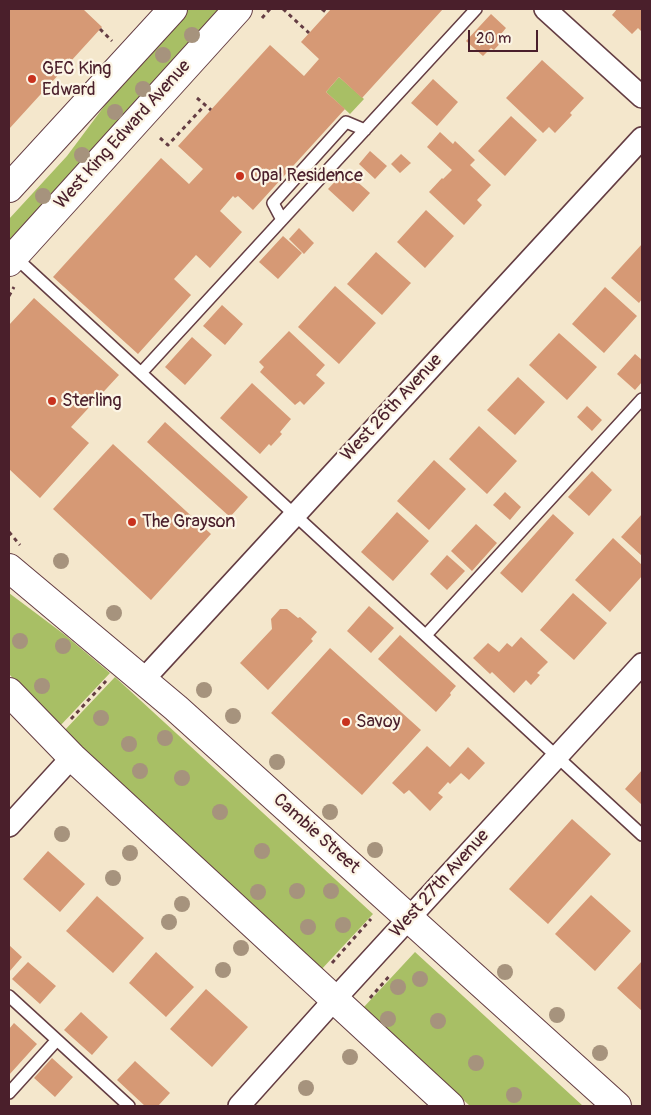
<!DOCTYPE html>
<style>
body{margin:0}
#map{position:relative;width:651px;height:1115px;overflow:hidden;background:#f4e7cc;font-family:Pangolin,sans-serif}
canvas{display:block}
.frame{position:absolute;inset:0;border:10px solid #4a1f2b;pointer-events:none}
.scale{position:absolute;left:468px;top:30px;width:70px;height:22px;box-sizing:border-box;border:2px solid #4a1f2b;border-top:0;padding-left:6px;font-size:15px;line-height:18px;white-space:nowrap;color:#4a1f2b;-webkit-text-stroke:4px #fcf5e5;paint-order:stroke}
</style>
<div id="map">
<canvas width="651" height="1115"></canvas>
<div class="frame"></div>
<div class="scale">20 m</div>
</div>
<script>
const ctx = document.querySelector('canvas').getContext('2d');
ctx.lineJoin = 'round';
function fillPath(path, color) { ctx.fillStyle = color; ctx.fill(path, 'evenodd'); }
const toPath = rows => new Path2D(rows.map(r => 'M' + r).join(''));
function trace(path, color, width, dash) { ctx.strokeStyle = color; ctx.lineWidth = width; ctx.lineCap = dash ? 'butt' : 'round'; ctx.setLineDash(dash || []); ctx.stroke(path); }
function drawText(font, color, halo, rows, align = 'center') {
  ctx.font = font + ' Pangolin,sans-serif'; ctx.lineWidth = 4.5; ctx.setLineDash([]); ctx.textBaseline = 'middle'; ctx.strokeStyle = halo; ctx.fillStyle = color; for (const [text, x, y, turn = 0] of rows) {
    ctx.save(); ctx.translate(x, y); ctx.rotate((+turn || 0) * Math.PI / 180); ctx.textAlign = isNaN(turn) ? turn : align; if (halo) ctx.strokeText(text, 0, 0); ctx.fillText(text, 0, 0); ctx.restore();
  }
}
fillPath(toPath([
 [187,9,224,9,9,249,9,219,67,156,132,69],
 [339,77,364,99,350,114,326,92],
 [9,593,65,635,110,673,59,727,9,674],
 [115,677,373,914,320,971,63,732],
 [415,952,583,1106,470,1106,363,1008]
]), '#a8bf65');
fillPath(toPath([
 [9,9,83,9,102,27,9,129],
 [331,9,443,9,362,98,339,77,326,92,345,109,253,210,238,196,235,198,233,196,220,211,242,232,210,268,196,255,174,279,191,295,138,354,53,277,161,158,189,184,203,169,178,146,270,45,304,76,319,59,301,42],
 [617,9,642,9,642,32,638,28,632,34,612,15],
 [491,14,506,28,501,34,505,38,494,50,491,48,483,56,466,41],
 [542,60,584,98,570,113,572,115,555,133,549,127,543,133,506,98],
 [433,79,458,102,437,126,411,103],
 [511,116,537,140,505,176,478,151],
 [440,132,453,144,455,141,475,160,470,165,491,185,477,200,482,205,464,225,429,192,442,178,443,179,452,170,427,147],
 [370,151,387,166,375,179,359,164],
 [401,154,411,163,400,173,391,164],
 [345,171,370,193,353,212,328,189],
 [426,210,454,236,425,268,397,242],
 [299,228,314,243,304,254,289,239],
 [283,236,302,253,278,279,259,262],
 [642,244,642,299,639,303,611,278],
 [376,252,411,283,382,315,347,284],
 [335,286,376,323,339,364,298,327],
 [605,287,637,316,604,353,572,324],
 [34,298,119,375,71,427,89,443,40,498,9,469,9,325],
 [222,305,243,324,225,345,203,326],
 [289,331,325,365,316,375,325,383,304,405,300,401,295,405,260,372,264,367,259,362],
 [559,333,597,367,567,400,529,365],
 [192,337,212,355,185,385,165,367],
 [635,354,642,360,642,382,635,390,617,374],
 [518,377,545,402,515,435,487,410],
 [252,383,291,419,280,432,282,434,271,446,269,444,260,454,220,418],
 [587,406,602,420,592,431,577,417],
 [165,422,248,497,230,517,147,442],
 [479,426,517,461,487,494,449,459],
 [113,444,211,534,151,600,53,509],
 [434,460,466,489,429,530,397,501],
 [592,471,612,490,589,516,568,497],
 [505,492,521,507,510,520,493,505],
 [397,512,429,541,393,581,361,552],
 [553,514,574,533,522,593,500,573],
 [642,514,642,556,621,537],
 [476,524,497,543,472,571,451,551],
 [613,538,642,565,642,576,610,612,575,580],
 [447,555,465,571,447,590,430,574],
 [573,593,607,623,574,660,540,630],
 [369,606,394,628,371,653,347,631],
 [280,609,287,609,298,618,300,617,317,632,311,639,313,641,268,690,240,663,272,629,271,619],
 [400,635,456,686,450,693,451,695,436,712,378,659],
 [521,637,548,662,537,673,540,675,531,685,526,680,514,693,492,672,490,674,473,658,488,643,499,652,507,643,512,647],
 [330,648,421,730,362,795,271,713],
 [427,746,450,767,468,747,485,763,469,780,461,773,450,784,448,782,438,793,443,797,430,811,409,790,404,794,392,783],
 [642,770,642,805,625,789],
 [572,819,611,854,548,924,509,889],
 [48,851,85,884,60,912,23,879],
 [591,895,631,931,595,971,555,934],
 [97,896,144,938,113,973,66,931],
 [9,945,22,957,9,972],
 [156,952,194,987,166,1017,129,983],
 [642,961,642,1011,617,988],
 [28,962,56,986,40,1004,12,979],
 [206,989,248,1027,212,1067,170,1029],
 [81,1012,108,1037,92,1055,64,1030],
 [14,1023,37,1044,9,1075,9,1029],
 [52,1058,73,1077,55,1097,34,1078],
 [135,1061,170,1093,158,1106,145,1106,117,1080]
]), '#d69975');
const lane = toPath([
 [282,220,273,203,346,122,365,130],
 [14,256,642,835],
 [141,373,476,9],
 [426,635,642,399],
 [9,996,129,1106],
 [9,1093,56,1041]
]);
const street = toPath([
 [545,9,642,97],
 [144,679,642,138],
 [9,826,72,757],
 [239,1106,334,1000,642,664]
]);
const secondary = toPath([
 [9,188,173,9],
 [9,262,238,9],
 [9,568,176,708,617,1106],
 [9,692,72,757,450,1106]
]);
trace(lane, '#643d43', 14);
trace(street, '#643d43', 24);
trace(secondary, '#643d43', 30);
trace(toPath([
 [283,9,309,33],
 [322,9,327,13],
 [262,18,270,9],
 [100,29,112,41],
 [197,98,211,110],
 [160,138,168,145,205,105],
 [9,296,14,287],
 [9,532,20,545],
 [71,719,106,681],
 [332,963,371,919],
 [370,998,391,974]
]), '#643d43', 3, [4, 4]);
trace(lane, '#fff', 11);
trace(street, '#fff', 21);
trace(secondary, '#fff', 28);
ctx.fillStyle = '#a6937d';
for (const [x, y] of [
 [192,35],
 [163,55],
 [143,89],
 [115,112],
 [82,155],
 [43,196],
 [61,561],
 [114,613],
 [20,641],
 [63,646],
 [42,686],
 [204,690],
 [233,716],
 [101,718],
 [165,738],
 [129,744],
 [277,762],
 [140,771],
 [182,778],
 [220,812],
 [330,812],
 [62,834],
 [375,850],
 [262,851],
 [130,853],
 [113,878],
 [297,891],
 [331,891],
 [258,892],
 [182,904],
 [169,922],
 [343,925],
 [308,927],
 [241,948],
 [223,970],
 [505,972],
 [420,979],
 [398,987],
 [557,1015],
 [388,1019],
 [438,1021],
 [600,1053],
 [350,1057],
 [476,1063],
 [306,1088],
 [514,1095]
]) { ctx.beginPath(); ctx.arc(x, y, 8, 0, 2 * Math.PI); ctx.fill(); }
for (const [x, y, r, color] of [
 [32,79,5,"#c8321e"],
 [240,176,5,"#c8321e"],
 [52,401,5,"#c8321e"],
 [132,522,5,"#c8321e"],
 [346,722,5,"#c8321e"]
]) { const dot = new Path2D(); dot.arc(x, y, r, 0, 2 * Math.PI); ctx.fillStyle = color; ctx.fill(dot); trace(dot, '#fcf5e5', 2); }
drawText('18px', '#4a1f2b', '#fcf5e5', [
 ["GEC King",42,69],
 ["Edward",42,90],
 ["Opal Residence",250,176],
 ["Sterling",62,401],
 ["The Grayson",142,522],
 ["Savoy",356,722]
], 'left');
drawText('18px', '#4a1f2b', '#fcf5e5', [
 ["West King Edward Avenue",123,135,-48],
 ["West 26th Avenue",392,408,-47],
 ["Cambie Street",316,834,42],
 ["West 27th Avenue",440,884,-48]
]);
</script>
